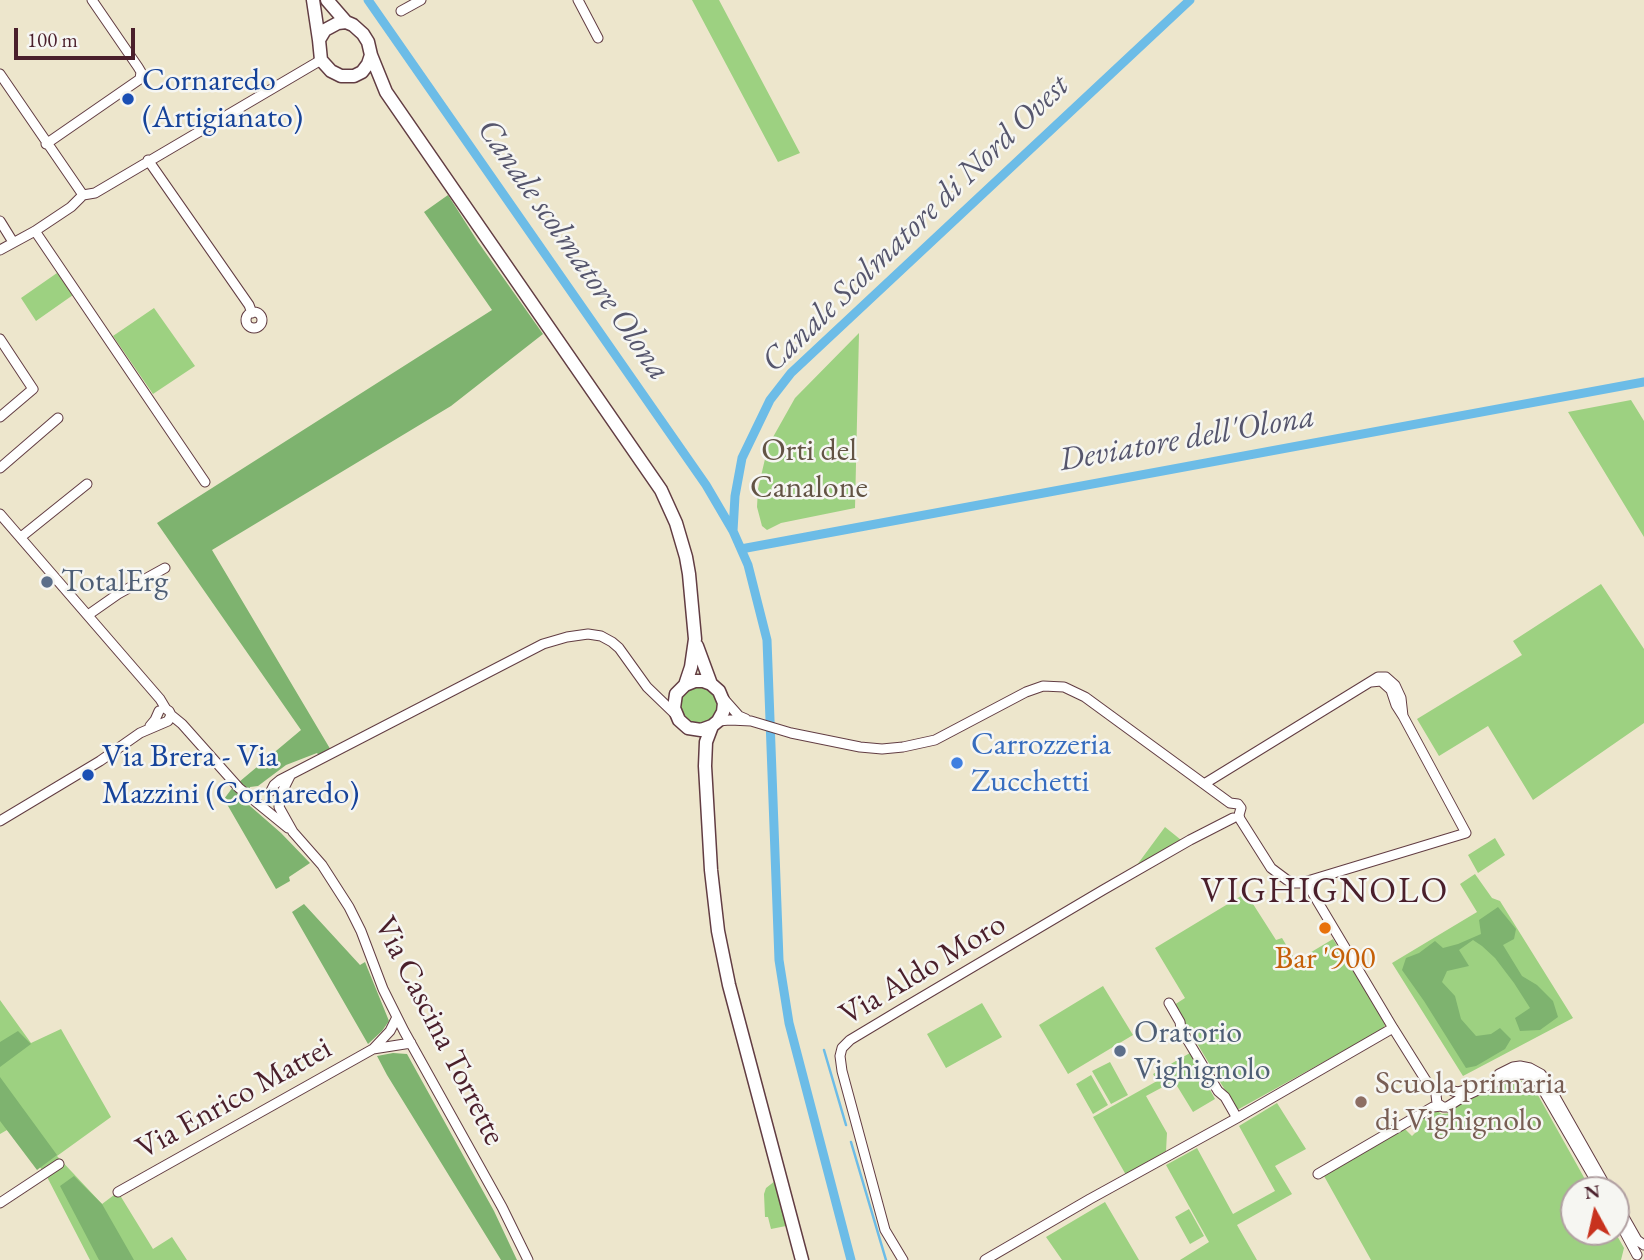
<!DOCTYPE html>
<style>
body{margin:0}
#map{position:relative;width:1644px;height:1260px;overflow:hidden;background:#ede6cc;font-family:"EB Garamond",serif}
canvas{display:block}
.north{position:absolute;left:1560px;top:1176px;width:70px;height:70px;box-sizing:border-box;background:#f6f6f2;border:2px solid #b1a0a2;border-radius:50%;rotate:352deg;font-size:19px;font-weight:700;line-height:28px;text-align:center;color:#4a1f2b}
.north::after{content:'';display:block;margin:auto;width:24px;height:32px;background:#c8321e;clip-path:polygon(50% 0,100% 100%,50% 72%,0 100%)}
.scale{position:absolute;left:14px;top:28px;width:121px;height:32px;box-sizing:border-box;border:4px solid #4a1f2b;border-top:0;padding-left:9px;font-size:21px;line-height:24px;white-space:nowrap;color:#4a1f2b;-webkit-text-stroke:5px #f6f6f2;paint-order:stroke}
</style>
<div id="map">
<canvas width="1644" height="1260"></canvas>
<div class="north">N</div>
<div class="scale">100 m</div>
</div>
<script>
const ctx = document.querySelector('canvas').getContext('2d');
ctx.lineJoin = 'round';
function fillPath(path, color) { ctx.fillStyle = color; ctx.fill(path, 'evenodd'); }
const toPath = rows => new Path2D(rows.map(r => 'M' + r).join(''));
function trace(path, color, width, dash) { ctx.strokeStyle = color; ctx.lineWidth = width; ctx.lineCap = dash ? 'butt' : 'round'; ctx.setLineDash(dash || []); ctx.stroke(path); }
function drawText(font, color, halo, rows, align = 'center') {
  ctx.font = font + ' "EB Garamond",serif'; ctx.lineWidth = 5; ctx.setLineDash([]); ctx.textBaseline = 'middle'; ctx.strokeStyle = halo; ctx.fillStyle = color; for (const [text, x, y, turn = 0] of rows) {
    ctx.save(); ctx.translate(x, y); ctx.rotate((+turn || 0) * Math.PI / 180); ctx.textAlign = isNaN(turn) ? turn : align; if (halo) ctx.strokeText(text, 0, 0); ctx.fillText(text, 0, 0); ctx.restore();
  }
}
fillPath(toPath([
 [692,0,719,0,800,153,778,162],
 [57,273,73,295,36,321,21,298],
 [154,308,195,366,153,394,113,336],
 [859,333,855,508,781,523,767,530,762,526,757,507,758,489,768,446,795,398],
 [1631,400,1644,421,1644,537,1568,412],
 [1601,584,1644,649,1644,723,1533,800,1488,726,1439,756,1417,719,1522,655,1513,641],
 '681 705a18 18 0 1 1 36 0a18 18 0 1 1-36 0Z',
 [1165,827,1181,840,1134,869],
 [1495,838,1505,855,1478,873,1468,855],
 [1475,874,1492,898,1500,901,1573,1018,1463,1076,1392,963,1477,912,1460,884],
 [1246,893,1276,940,1282,938,1294,958,1296,958,1298,960,1333,939,1386,1023,1383,1029,1237,1110,1174,1005,1185,998,1155,948],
 [1103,986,1133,1035,1068,1074,1039,1025],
 [0,1000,31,1043,61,1029,111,1117,57,1156,102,1204,118,1192,153,1249,172,1237,187,1260,90,1260,45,1173,7,1130,0,1134],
 [982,1003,1002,1037,946,1068,927,1034],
 [1190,1053,1215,1099,1193,1112,1174,1081,1146,1096,1167,1133,1166,1151,1126,1175,1093,1117,1157,1081,1153,1074],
 [1110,1062,1128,1095,1111,1104,1092,1071],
 [1091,1075,1108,1105,1093,1114,1076,1084],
 [1515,1079,1529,1083,1534,1088,1591,1190,1574,1190,1574,1232,1615,1232,1624,1248,1621,1260,1371,1260,1324,1176,1405,1129,1412,1136,1416,1132,1415,1126,1418,1121,1437,1111,1442,1114,1451,1113,1458,1104,1506,1080],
 [1277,1103,1306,1149,1275,1166,1292,1194,1237,1225,1257,1260,1180,1260,1209,1242,1166,1165,1197,1148,1233,1214,1275,1191,1239,1126],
 [775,1181,786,1226,771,1229,768,1217,765,1217,764,1194,766,1188],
 [1105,1202,1139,1260,1062,1260,1046,1237],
 [1189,1209,1204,1236,1190,1244,1175,1217]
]), '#9dd181');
fillPath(toPath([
 [448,195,478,242,543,334,451,406,212,550,332,752,321,758,317,753,286,765,258,786,250,787,249,790,239,782,301,730,157,523,492,310,424,212],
 [233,787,242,799,281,833,310,863,289,877,290,881,276,889,224,799],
 [304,904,360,965,365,962,389,1021,382,1031,368,1044,292,912],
 [1498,907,1516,929,1514,939,1503,945,1522,976,1537,985,1553,1001,1558,1017,1540,1030,1520,1031,1515,1018,1530,1008,1514,983,1495,958,1482,946,1473,940,1459,950,1469,966,1447,971,1442,982,1455,996,1461,1019,1476,1036,1491,1034,1500,1028,1511,1039,1505,1049,1476,1066,1466,1068,1424,1001,1402,970,1406,958,1419,953,1435,941,1443,948,1458,944,1481,934,1479,920],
 [18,1031,31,1044,0,1067,0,1042],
 [393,1053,407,1054,494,1211,517,1260,501,1260,387,1075,377,1056],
 [0,1077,57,1155,37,1170,0,1121],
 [74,1176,102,1204,134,1260,99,1260,60,1186]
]), '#7eb36f');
trace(toPath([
 [824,1050,846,1125],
 [851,1142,886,1260]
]), '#6cbce7', 2.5);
trace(toPath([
 [368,0,706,485,733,531],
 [741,549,1644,382],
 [851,1260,789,1023,779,960,767,640,748,565,733,531,735,496,742,458,770,400,791,373,1190,0]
]), '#6cbce7', 9);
const minor = toPath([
 [578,0,598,38],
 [401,11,421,0],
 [0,74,83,195],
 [46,144,140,79,141,72,138,67,92,0],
 [148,160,249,305,252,313],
 [0,221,13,242],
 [35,231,205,482],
 [0,250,35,231,71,207,83,195,95,193,321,60],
 '246 320a8 8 0 1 1 16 0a8 8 0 1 1-16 0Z',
 [0,339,33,389,0,417],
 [0,468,58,418],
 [0,514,160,699,166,709,169,711,171,715,182,724,239,788,288,828],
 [21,537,87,484],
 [88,615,118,594,165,568],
 [723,698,739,716,746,719],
 [718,721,730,720,751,721,791,733,860,747,882,749,903,747,935,740,1026,692,1043,686,1064,687,1085,697,1230,803,1238,804,1241,808,1239,815,1240,819,1271,868,1287,880,1294,883,1301,883,1466,833,1403,716],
 [150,726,155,720,159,711],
 [1204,784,1378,677,1386,677,1395,685,1401,698,1403,716,1396,705,1391,690,1381,681,1371,682],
 [271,791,274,785,280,780,543,644,567,637,588,634,601,636,612,642,619,648,647,687,676,715],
 [279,807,293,832,322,865,349,907,361,931,383,989,404,1031,502,1207,528,1260],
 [279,807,282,792,290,776],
 [0,821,100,761,140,733,168,721,171,715],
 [1306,882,1393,1028,1430,1087,1437,1093],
 [1169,1003,1180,1022,1181,1029,1218,1091,1225,1097,1237,1118],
 [373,1049,390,1031,397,1017],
 [1499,1074,1513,1067,1520,1066,1530,1068,1541,1074,1545,1079,1608,1190],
 [1435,1090,1448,1088,1453,1091,1458,1092,1471,1088],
 [1439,1090,1436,1095,1437,1103,1443,1107,1447,1107,1463,1097,1510,1075,1524,1074,1532,1077,1539,1083,1601,1190],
 [1318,1174,1433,1107,1441,1106],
 [118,1192,373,1049,411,1043],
 [0,1203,59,1164],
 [1616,1203,1637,1240,1644,1245],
 [1616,1216,1637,1255],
 [903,1260,885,1230,842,1071,840,1056,842,1048,850,1040,900,1010,1103,890,1190,840,1233,818],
 [985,1260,1090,1199,1237,1118,1393,1028]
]);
const major = toPath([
 [313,0,319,40],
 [327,0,346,22],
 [338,23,346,22,353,25,363,34,368,42,371,55,368,64,362,72,354,76,341,76,331,71,321,60,319,40,325,30,338,23],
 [371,55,386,92,661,490,676,523,686,557,689,574,695,639,691,667,685,685,676,694,674,708,679,720,688,728,701,730,712,726,718,721,723,712,724,703,719,691,711,684,703,681,695,681,685,685],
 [697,646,711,684],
 [712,726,706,742,705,766,711,870,718,931,729,985,802,1260]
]);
trace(minor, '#623d43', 11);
trace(major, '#623d43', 15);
trace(minor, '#fff', 9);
trace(major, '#fff', 12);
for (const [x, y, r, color] of [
 [128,99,7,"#1a4fb4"],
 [47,582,7,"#5c6f8a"],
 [957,763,7,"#3f7fe0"],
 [88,775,7,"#1a4fb4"],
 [1325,928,7,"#e8710a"],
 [1120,1051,7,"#5c6f8a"],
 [1361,1102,7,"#8d6e63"]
]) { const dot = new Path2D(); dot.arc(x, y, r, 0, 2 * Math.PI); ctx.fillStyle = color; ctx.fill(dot); trace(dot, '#f6f6f2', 2.5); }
drawText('32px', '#164399', '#f6f6f2', [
 ["Cornaredo",142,81],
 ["(Artigianato)",142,118],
 ["Via Brera - Via",102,757],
 ["Mazzini (Cornaredo)",102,794]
], 'left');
drawText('32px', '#635445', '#f6f6f2', [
 ["Orti del",809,451],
 ["Canalone",809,488]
]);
drawText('32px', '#4e5e75', '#f6f6f2', [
 ["TotalErg",61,582],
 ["Oratorio",1134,1033],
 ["Vighignolo",1134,1070]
], 'left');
drawText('32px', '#366cbe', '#f6f6f2', [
 ["Carrozzeria",971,745],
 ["Zucchetti",971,782]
], 'left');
drawText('32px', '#c56008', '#f6f6f2', [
 ["Bar '900",1325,959]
]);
drawText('32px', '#4a1f2b', '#f6f6f2', [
 ["Via Aldo Moro",923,970,-31],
 ["Via Cascina Torrette",439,1031,63],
 ["Via Enrico Mattei",234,1099,-29]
]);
drawText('32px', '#785e54', '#f6f6f2', [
 ["Scuola primaria",1375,1084],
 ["di Vighignolo",1375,1121]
], 'left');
drawText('italic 33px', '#56566d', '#f6f6f2', [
 ["Canale Scolmatore di Nord Ovest",916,224,-44],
 ["Canale scolmatore Olona",573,250,55],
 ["Deviatore dell'Olona",1187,439,-10]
]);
ctx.letterSpacing = '2px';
drawText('35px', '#4a1f2b', '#f6f6f2', [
 ["VIGHIGNOLO",1325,892]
]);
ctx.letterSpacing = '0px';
</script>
